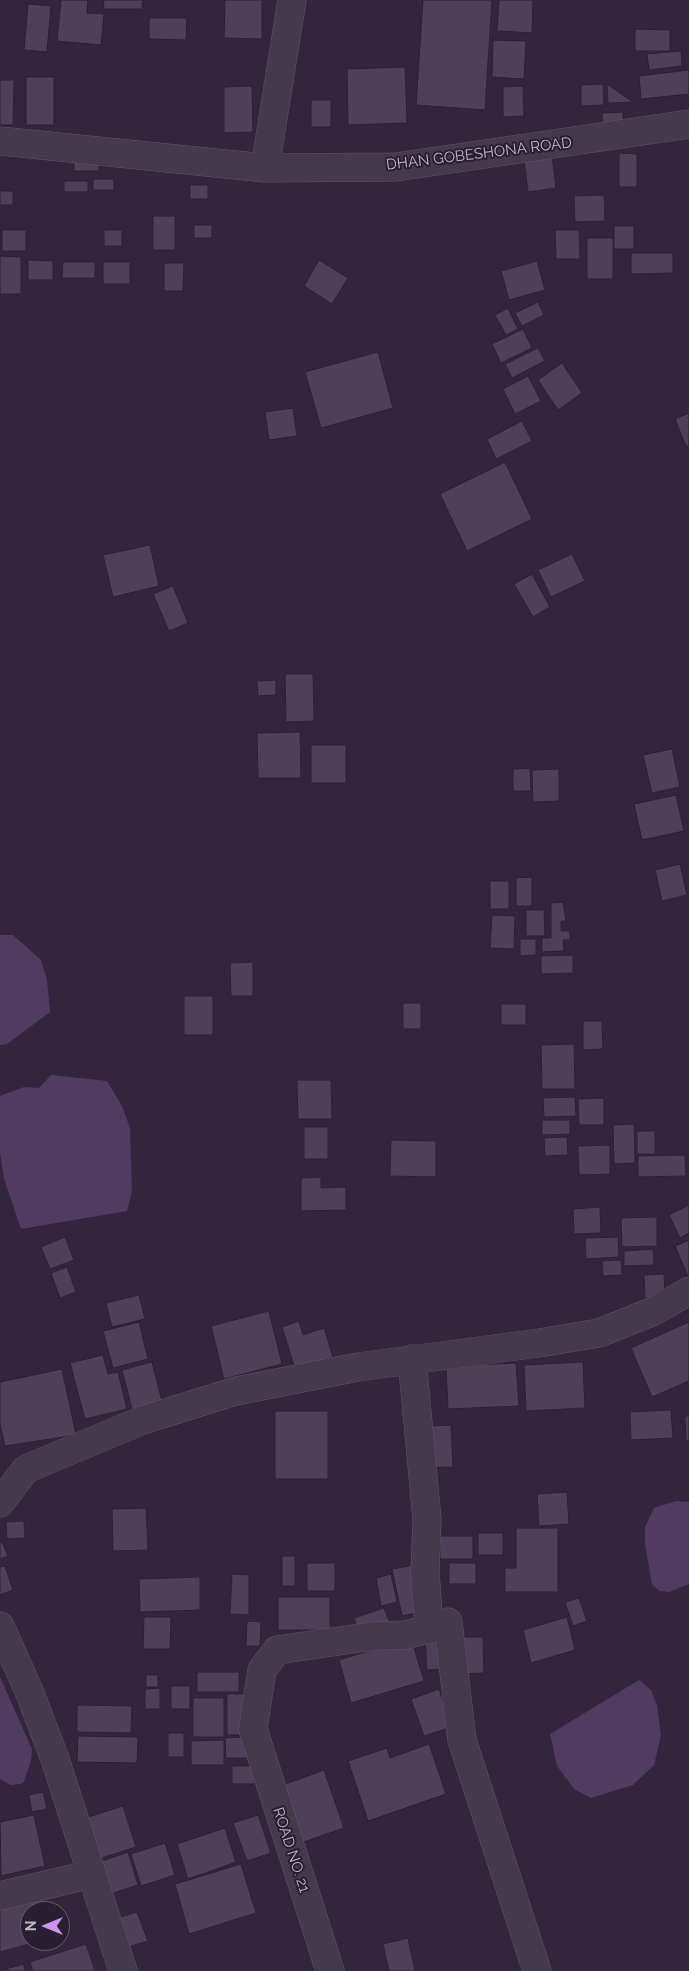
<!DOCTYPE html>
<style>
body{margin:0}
#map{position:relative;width:689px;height:1971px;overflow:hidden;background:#33263c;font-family:Raleway,sans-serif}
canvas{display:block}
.north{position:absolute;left:20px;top:1901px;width:50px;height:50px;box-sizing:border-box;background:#2a1f31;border:1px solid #665b6d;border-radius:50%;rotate:270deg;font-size:14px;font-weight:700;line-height:20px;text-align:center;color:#c1b6c7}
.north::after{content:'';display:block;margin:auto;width:18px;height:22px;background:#cc93ef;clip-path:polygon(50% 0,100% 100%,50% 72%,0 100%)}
</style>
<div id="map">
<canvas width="689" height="1971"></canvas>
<div class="north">N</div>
</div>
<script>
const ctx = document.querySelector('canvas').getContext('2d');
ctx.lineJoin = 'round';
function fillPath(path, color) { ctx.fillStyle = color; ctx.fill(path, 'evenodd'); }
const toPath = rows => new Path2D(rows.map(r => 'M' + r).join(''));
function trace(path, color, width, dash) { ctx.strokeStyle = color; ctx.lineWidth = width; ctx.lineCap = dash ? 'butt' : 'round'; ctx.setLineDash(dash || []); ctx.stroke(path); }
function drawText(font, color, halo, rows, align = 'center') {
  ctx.font = font + ' Raleway,sans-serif'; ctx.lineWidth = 4; ctx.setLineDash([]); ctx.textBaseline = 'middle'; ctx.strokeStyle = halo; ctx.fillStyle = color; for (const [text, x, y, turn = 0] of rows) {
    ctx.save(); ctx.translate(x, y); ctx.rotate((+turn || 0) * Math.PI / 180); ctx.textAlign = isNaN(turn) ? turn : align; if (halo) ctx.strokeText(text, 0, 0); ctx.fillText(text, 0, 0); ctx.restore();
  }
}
fillPath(toPath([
 [0,935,13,935,41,960,47,980,50,1012,7,1044,0,1045],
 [51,1075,107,1081,122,1106,130,1128,132,1192,127,1211,21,1229,4,1179,0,1152,0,1096,24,1087,39,1088],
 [676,1501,689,1502,689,1584,669,1592,659,1591,652,1584,645,1544,645,1527,654,1508],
 [0,1677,32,1749,31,1760,24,1782,21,1784,11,1785,0,1779],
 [639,1680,651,1690,657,1705,661,1735,654,1765,633,1785,591,1798,574,1789,557,1766,550,1734]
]), '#513b61');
const building = toPath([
 [61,0,88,0,87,13,104,14,101,45,57,41,61,0],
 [104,0,143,0,142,9,103,9,104,0],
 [225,0,262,0,262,39,224,38,225,0],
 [423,0,492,0,485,110,416,105,423,0],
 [499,0,533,0,532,33,497,31,499,0],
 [28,4,51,6,47,52,24,50,28,4],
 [149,18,187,18,186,40,149,39,149,18],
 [635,29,670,30,670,51,635,51,635,29],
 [493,40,526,41,524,79,492,77,493,40],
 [681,51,682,66,649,70,647,54,681,51],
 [405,67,407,123,348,125,347,69,405,67],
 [689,70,689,94,641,99,639,76,689,70],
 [26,77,54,77,54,125,26,125,26,77],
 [0,80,14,80,13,125,0,125,0,80],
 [603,84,604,105,581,106,581,85,603,84],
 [607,84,633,102,608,103,607,84],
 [252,86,253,132,224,133,224,87,252,86],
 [523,86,524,116,503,117,503,87,523,86],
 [311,100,331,100,331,127,311,127,311,100],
 [623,112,623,136,603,136,602,113,623,112],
 [549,130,556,188,528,192,521,134,549,130],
 [619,153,637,154,637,187,619,187,619,153],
 [74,157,99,157,99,171,74,171,74,157],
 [93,179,114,179,114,190,93,190,93,179],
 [64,181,88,181,88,192,64,192,64,181],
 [190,185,208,185,208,199,190,199,190,185],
 [0,191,13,191,13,205,0,205,0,191],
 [604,195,605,221,575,222,574,196,604,195],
 [153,216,175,216,175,250,153,250,153,216],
 [194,225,212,225,212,238,194,238,194,225],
 [614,226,634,226,634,249,614,249,614,226],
 [2,230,26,230,26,251,2,251,2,230],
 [104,230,122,230,122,246,104,246,104,230],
 [555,230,579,230,580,259,556,259,555,230],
 [587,238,613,238,613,279,587,279,587,238],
 [631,253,673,253,673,273,631,274,631,253],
 [0,256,21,257,21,294,0,294,0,256],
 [28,260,53,261,53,280,28,280,28,260],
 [319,260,348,278,332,304,304,286,319,260],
 [537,261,545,290,509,300,501,271,537,261],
 [63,262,95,262,95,278,62,278,63,262],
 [103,262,130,262,130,284,103,284,103,262],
 [164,263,184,263,183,291,164,291,164,263],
 [538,302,544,315,522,326,515,313,538,302],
 [508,308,518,329,506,335,495,315,508,308],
 [523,329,532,348,501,363,492,344,523,329],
 [538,348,545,361,512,378,505,364,538,348],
 [378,352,393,408,321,428,305,372,378,352],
 [562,363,582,393,558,410,538,380,562,363],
 [528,376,541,401,515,414,503,389,528,376],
 [293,408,297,436,269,440,265,412,293,408],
 [689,413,689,445,686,446,675,419,689,413],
 [522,421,532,441,496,459,487,439,522,421],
 [505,462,532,519,467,551,440,494,505,462],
 [150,545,159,586,113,597,103,555,150,545],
 [572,554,585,581,551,597,538,570,572,554],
 [532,574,550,607,533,617,514,584,532,574],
 [173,586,188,623,169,631,153,594,173,586],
 [285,674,313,674,314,721,286,722,285,674],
 [276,680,276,695,258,696,257,681,276,680],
 [300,732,301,778,258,778,257,733,300,732],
 [311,745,346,745,346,783,311,783,311,745],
 [672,749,680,787,652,793,643,755,672,749],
 [530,768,531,791,513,791,513,769,530,768],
 [559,769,559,801,533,802,532,770,559,769],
 [676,795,684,831,642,840,634,804,676,795],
 [680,864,687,895,662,901,655,870,680,864],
 [532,877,532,906,516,906,516,878,532,877],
 [490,881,509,881,509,909,490,909,490,881],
 [563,902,566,921,561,921,561,931,570,931,570,940,563,940,564,951,542,952,542,938,551,938,551,903,563,902],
 [526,910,544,910,545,936,526,936,526,910],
 [492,915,515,916,514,949,490,948,492,915],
 [520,939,536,939,536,955,520,956,520,939],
 [573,955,573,973,541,974,541,956,573,955],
 [253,962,253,996,231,996,230,963,253,962],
 [184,996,213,996,213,1035,184,1035,184,996],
 [403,1003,421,1003,421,1029,403,1029,403,1003],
 [501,1004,526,1004,526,1025,501,1025,501,1004],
 [583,1021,602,1021,603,1049,583,1050,583,1021],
 [574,1044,575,1089,542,1089,541,1045,574,1044],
 [297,1080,331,1080,332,1119,298,1119,297,1080],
 [575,1097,576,1116,544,1117,543,1098,575,1097],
 [604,1098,604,1125,579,1125,578,1099,604,1098],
 [542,1120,570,1120,570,1134,542,1135,542,1120],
 [634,1124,635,1163,614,1164,613,1125,634,1124],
 [304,1127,328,1127,328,1159,304,1159,304,1127],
 [637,1131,655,1131,655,1154,637,1154,637,1131],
 [567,1137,568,1155,545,1156,544,1138,567,1137],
 [391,1140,436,1141,436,1177,390,1176,391,1140],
 [610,1145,610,1174,579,1175,578,1146,610,1145],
 [685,1155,686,1176,638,1177,638,1156,685,1155],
 [321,1177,321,1188,346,1187,346,1210,301,1211,301,1178,321,1177],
 [689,1205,689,1233,680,1238,669,1215,689,1205],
 [600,1207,601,1233,574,1234,573,1209,600,1207],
 [657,1217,657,1246,622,1247,621,1218,657,1217],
 [65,1237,74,1260,50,1269,41,1247,65,1237],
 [618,1237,619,1257,586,1259,585,1238,618,1237],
 [689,1240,689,1279,675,1246,689,1240],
 [653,1249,654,1265,624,1266,624,1251,653,1249],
 [621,1260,622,1275,603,1276,602,1261,621,1260],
 [67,1267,76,1292,60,1298,51,1273,67,1267],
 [664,1274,665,1297,645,1298,644,1275,664,1274],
 [139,1295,145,1319,112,1327,106,1303,139,1295],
 [269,1311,282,1364,224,1379,211,1326,269,1311],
 [299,1321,303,1335,324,1328,333,1357,295,1369,282,1327,299,1321],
 [139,1322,148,1359,113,1368,103,1331,139,1322],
 [689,1322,689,1381,652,1397,631,1348,689,1322],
 [103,1355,108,1374,118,1372,127,1409,85,1419,70,1363,103,1355],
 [152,1362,163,1405,133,1413,122,1370,152,1362],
 [583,1362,585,1408,526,1411,524,1365,583,1362],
 [516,1363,519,1406,448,1409,446,1366,516,1363],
 [62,1369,76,1435,5,1446,0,1424,0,1382,62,1369],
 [671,1410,673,1438,631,1440,630,1412,671,1410],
 [275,1411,328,1411,328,1479,275,1479,275,1411],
 [685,1416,689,1416,689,1441,686,1441,685,1416],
 [451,1425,453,1467,411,1468,409,1427,451,1425],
 [567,1492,569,1524,539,1526,537,1494,567,1492],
 [146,1508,148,1550,113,1551,112,1509,146,1508],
 [24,1521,25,1538,7,1539,6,1522,24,1521],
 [516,1528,558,1528,558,1592,505,1592,505,1568,516,1568,516,1528],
 [478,1533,503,1533,503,1555,478,1555,478,1533],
 [440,1536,473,1536,473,1559,440,1559,440,1536],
 [2,1542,8,1556,0,1559,0,1543,2,1542],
 [282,1556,295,1556,295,1586,282,1586,282,1556],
 [307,1563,335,1563,335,1591,307,1591,307,1563],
 [449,1563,476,1563,476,1584,449,1584,449,1563],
 [415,1565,425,1611,402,1616,392,1569,415,1565],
 [5,1566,13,1590,0,1595,0,1567,5,1566],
 [232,1574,249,1575,249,1615,230,1614,232,1574],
 [391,1574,397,1602,381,1606,376,1578,391,1574],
 [200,1577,200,1610,140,1612,139,1579,200,1577],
 [278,1597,330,1597,330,1630,278,1630,278,1597],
 [579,1598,587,1621,573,1626,565,1602,579,1598],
 [384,1608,390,1623,360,1635,354,1618,384,1608],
 [144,1617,171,1617,170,1649,143,1649,144,1617],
 [567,1617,575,1650,531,1663,523,1630,567,1617],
 [247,1621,261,1622,260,1646,246,1646,247,1621],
 [445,1637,446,1669,427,1670,425,1638,445,1637],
 [461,1637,483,1637,484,1673,462,1674,461,1637],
 [411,1638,424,1681,351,1703,339,1660,411,1638],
 [197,1672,239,1672,239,1692,197,1692,197,1672],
 [146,1675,158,1675,158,1687,146,1687,146,1675],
 [171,1686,190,1686,190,1709,171,1709,171,1686],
 [160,1688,160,1709,145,1709,145,1689,160,1688],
 [439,1689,452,1727,424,1736,411,1699,439,1689],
 [227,1694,248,1694,248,1735,227,1735,227,1694],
 [193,1698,224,1698,224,1737,193,1737,193,1698],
 [77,1705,132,1706,131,1733,77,1732,77,1705],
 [168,1733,184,1733,184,1757,168,1757,168,1733],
 [78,1736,138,1737,137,1763,77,1762,78,1736],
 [247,1737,247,1758,226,1758,225,1738,247,1737],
 [224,1740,224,1765,191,1765,191,1741,224,1740],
 [429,1744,446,1794,368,1821,348,1761,387,1748,390,1758,429,1744],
 [232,1766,255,1766,255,1784,232,1784,232,1766],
 [324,1770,344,1828,295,1845,275,1788,324,1770],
 [43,1792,47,1809,32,1812,29,1795,43,1792],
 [123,1806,136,1847,92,1861,79,1820,123,1806],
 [34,1815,45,1866,1,1876,0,1822,34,1815],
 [258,1815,271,1853,247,1861,233,1823,258,1815],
 [225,1828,236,1862,188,1879,177,1844,225,1828],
 [165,1843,175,1875,141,1886,131,1854,165,1843],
 [128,1852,138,1885,104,1896,94,1864,128,1852],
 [241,1864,256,1913,189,1934,175,1884,241,1864],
 [37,1894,41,1911,30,1911,30,1941,41,1941,0,1952,0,1904,37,1894],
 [137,1912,148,1941,128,1947,118,1918,137,1912],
 [408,1938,415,1971,389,1971,383,1944,408,1938],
 [86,1944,95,1971,33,1971,30,1962,86,1944],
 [23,1964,26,1971,3,1971,3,1970,23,1964]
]);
fillPath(building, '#4f4059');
trace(building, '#2c2133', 1);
const minor = toPath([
 [0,141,265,168,396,167,689,124],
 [265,168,292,0],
 [0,1503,26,1469,143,1420,236,1391,358,1367,539,1343,599,1333,654,1311,689,1291],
 [0,1626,29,1691,55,1759,123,1971],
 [429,1629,448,1622,462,1740,537,1971],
 [0,1896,92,1874],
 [330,1971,253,1729,262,1670,277,1650,373,1636,405,1635,429,1629,425,1571,427,1519,412,1359]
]);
trace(minor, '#605567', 29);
trace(minor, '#453a4c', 28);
drawText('15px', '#c1b6c7', '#2a1f31', [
 ["DHAN GOBESHONA ROAD",479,154,-7],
 ["ROAD NO. 21",291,1850,72]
]);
</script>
